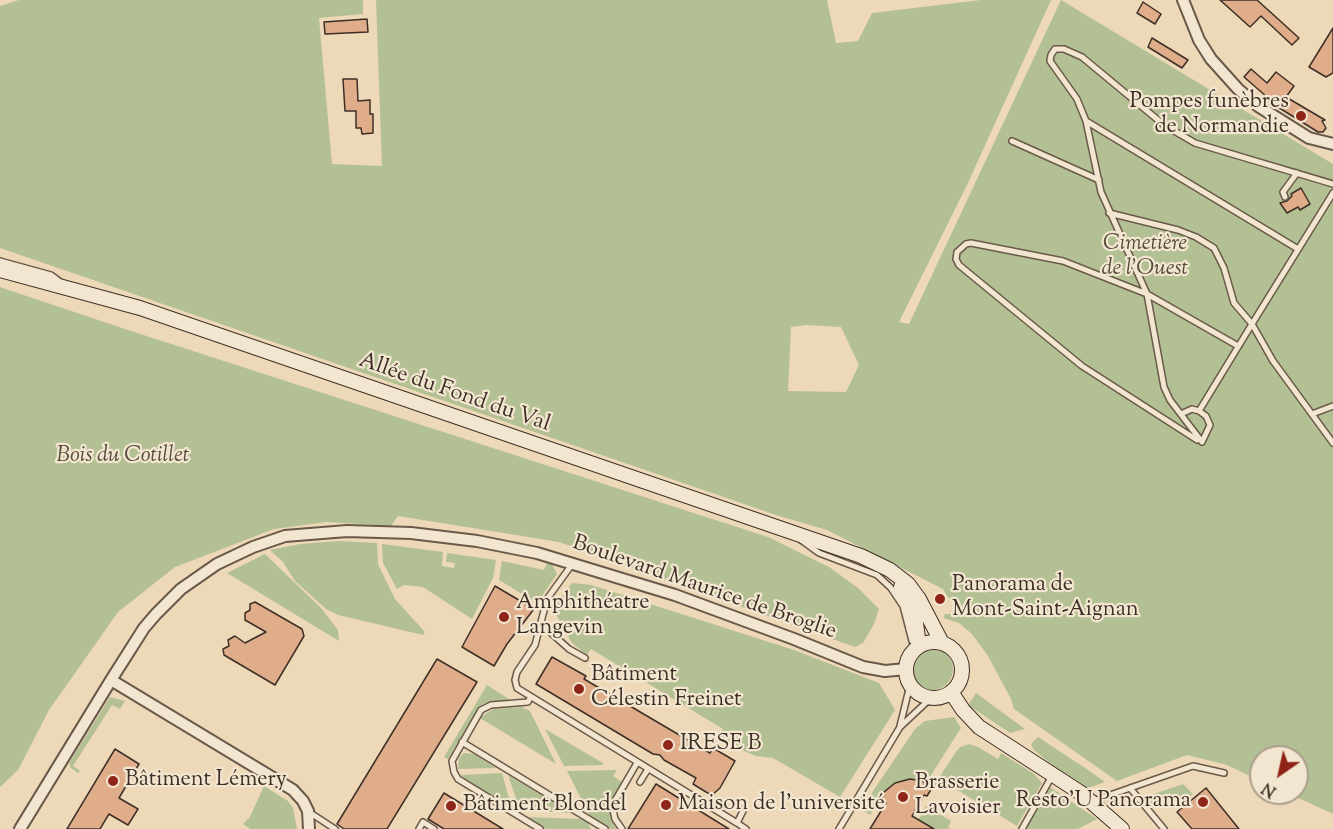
<!DOCTYPE html>
<meta charset="utf-8">
<style>
body{margin:0}
#map{position:relative;width:1333px;height:829px;overflow:hidden;background:#edd8b8;font-family:"Sorts Mill Goudy",serif}
canvas{display:block}
.north{position:absolute;left:1249px;top:745px;width:60px;height:60px;box-sizing:border-box;background:#f3e6d1;border:2px solid #aa9d8d;border-radius:50%;rotate:214deg;font-size:16px;font-weight:700;line-height:24px;text-align:center;color:#3d2f26}
.north::after{content:'';display:block;margin:auto;width:21px;height:27px;background:#8f2418;clip-path:polygon(50% 0,100% 100%,50% 72%,0 100%)}
</style>
<div id="map">
<canvas width="1333" height="829"></canvas>
<div class="north">N</div>
</div>
<script>
const ctx = document.querySelector('canvas').getContext('2d');
ctx.lineJoin = 'round';
function fillPath(path, color) { ctx.fillStyle = color; ctx.fill(path, 'evenodd'); }
const toPath = rows => new Path2D(rows.map(r => 'M' + r).join(''));
function trace(path, color, width, dash) { ctx.strokeStyle = color; ctx.lineWidth = width; ctx.lineCap = dash ? 'butt' : 'round'; ctx.setLineDash(dash || []); ctx.stroke(path); }
function drawText(font, color, halo, rows, align = 'center') {
  ctx.font = font + ' "Sorts Mill Goudy",serif'; ctx.lineWidth = 4.5; ctx.setLineDash([]); ctx.textBaseline = 'middle'; ctx.strokeStyle = halo; ctx.fillStyle = color; for (const [text, x, y, turn = 0] of rows) {
    ctx.save(); ctx.translate(x, y); ctx.rotate((+turn || 0) * Math.PI / 180); ctx.textAlign = isNaN(turn) ? turn : align; if (halo) ctx.strokeText(text, 0, 0); ctx.fillText(text, 0, 0); ctx.restore();
  }
}
fillPath(toPath([
 [19,0,363,0,363,14,319,18,332,164,382,166,376,0,827,0,836,43,858,41,872,13,981,0,1051,0,967,185,899,322,909,324,1061,0,1333,164,1333,814,1288,793,1297,793,1297,757,1261,757,1261,781,1227,765,1187,755,1117,781,1014,709,1011,699,988,656,972,634,959,623,943,618,945,614,953,614,956,608,955,603,947,596,943,589,827,530,776,515,0,248,0,6],
 [806,325,841,327,859,365,846,392,788,391,791,327],
 [0,287,125,329,768,537,829,567,858,588,879,609,874,624,863,643,855,647,559,542,398,516,391,526,327,522,274,529,175,567,118,612,49,710,18,770,0,787],
 [339,541,377,543,378,564,395,599,425,632,423,635,338,615,326,609,295,581,283,562,270,550,300,544],
 [382,544,443,552,442,566,454,568,455,563,446,562,447,553,496,560,493,578,472,619,423,587,404,585,397,589,383,563],
 [265,554,321,608,338,630,339,641,227,573],
 [502,561,544,570,547,563,552,564,557,574,537,603,499,580],
 [572,583,591,585,794,650,879,683,895,710,840,797,773,758,756,756,744,751,719,735,723,729,591,649,587,655,572,643,553,609],
 '911 669a21 21 0 1 1 42 0a21 21 0 1 1-42 0Z',
 [487,685,512,701,485,703,480,706,448,759,444,757],
 [976,693,1025,729,1010,733,968,705],
 [110,697,125,701,120,709,112,705,73,766,80,771,78,773,71,768,69,763],
 [522,707,530,711,556,764,480,718,493,709],
 [954,717,961,728,926,783,910,779,895,783,884,792,870,815,861,809,915,729,925,721],
 [545,729,603,763,603,765,564,766],
 [1038,737,1085,768,1105,782,1088,788,1051,764,1034,750,1031,744],
 [969,744,978,747,998,759,1001,753,1034,774,1042,783,1017,826,944,782,940,788,934,785,956,752,960,747],
 [464,753,474,754,496,768,458,769,459,758],
 [617,770,613,776,622,782,609,806,611,819,616,829,611,829,590,816,567,771],
 [502,773,512,809,466,780,461,775],
 [508,775,571,813,520,810],
 [1183,784,1193,794,1176,808,1169,803,1154,808,1145,797],
 [1047,785,1097,819,1078,829,1022,829],
 [264,786,288,801,293,808,297,829,250,829,243,824,250,817],
 [926,806,951,821,948,827,951,829,934,829,918,820],
 [526,817,581,819,588,823,591,829,546,829]
]), '#b3c093');
const building = toPath([
 [1220,0,1257,0,1299,38,1292,45,1261,16,1250,27,1220,0],
 [1143,2,1161,14,1155,24,1137,13,1143,2],
 [367,19,368,32,325,34,324,22,367,19],
 [1333,28,1333,73,1326,77,1309,67,1333,28],
 [1152,38,1188,60,1182,68,1148,47,1152,38],
 [1251,69,1267,83,1276,72,1294,86,1286,97,1325,120,1322,121,1326,128,1323,132,1318,132,1265,99,1267,97,1244,77,1251,69],
 [343,79,357,79,358,101,370,100,370,114,373,114,373,133,362,134,361,128,356,128,356,111,345,111,343,79],
 [1301,188,1310,204,1300,210,1298,207,1287,213,1280,203,1287,201,1292,196,1291,194,1301,188],
 [495,586,534,609,507,644,494,666,462,647,495,586],
 [255,602,302,629,304,636,275,685,224,655,223,649,229,646,228,640,235,636,245,643,266,632,245,620,245,613,250,610,250,604,255,602],
 [552,657,586,676,584,679,710,753,713,748,735,761,720,788,712,795,706,792,693,784,696,778,664,760,660,755,653,754,536,684,552,657],
 [437,659,477,682,387,829,344,829,337,824,437,659],
 [115,749,139,764,119,798,138,809,128,825,109,814,100,829,67,829,115,749],
 [910,779,922,781,932,788,927,796,924,795,912,816,934,829,870,829,886,803,882,801,883,798,881,796,884,792,895,783,910,779],
 [656,784,729,829,628,829,656,784],
 [1206,788,1239,829,1192,829,1177,812,1206,788],
 [444,793,503,829,444,829,428,819,444,793]
]);
fillPath(building, '#e0ad8a');
trace(building, '#3d2f26', 1.5);
const lane = toPath([
 [1086,121,1298,249],
 [1012,141,1099,180],
 [1333,193,1252,324,1273,361,1333,443],
 [1285,197,1283,192,1297,173],
 [1109,213,1178,230,1196,237,1214,248,1224,268,1234,303,1252,324,1199,411,1192,409,1181,414],
 [0,261,51,275,59,281],
 [1199,411,1206,416,1210,425,1202,442],
 [1312,414,1333,406],
 [1197,440,1082,366,959,265,956,259,957,252,966,244,971,243,1063,261,1147,294,1238,346],
 [1202,442,1170,400,1164,387,1147,294,1101,192,1086,121,1077,99,1050,61,1051,55,1055,49,1064,49,1082,57,1164,125,1195,143,1333,184],
 [801,540,819,553,877,575,891,588,903,606,912,641],
 [573,563,547,599,535,645,517,672,515,680,517,688,737,823,744,809],
 [541,624,569,649,585,658],
 [530,698,528,702,491,705,481,710,452,761,454,772,458,779,540,829],
 [900,726,910,685],
 [462,742,605,829],
 [640,782,648,769],
 [1130,788,1164,829],
 [1093,801,1193,766,1224,773],
 [309,812,335,829],
 [737,823,746,829],
 [419,829,423,822,434,829],
 [622,829,615,819,613,810,616,799,637,763],
 [839,829,900,727,931,698],
 [1022,829,1052,776]
]);
const street = toPath([
 [1183,0,1199,40,1211,59,1238,89,1258,106,1309,138,1333,144],
 [111,680,293,790,303,801,308,811,309,829],
 [20,829,111,680,144,628,156,614,181,589,217,564,253,547,285,536,347,531,411,533,477,541,537,553,675,595,794,639,863,667,885,671,906,669]
]);
const secondary = toPath([
 [0,270,140,308,861,556,890,570,908,584,919,599,942,643],
 [901,587,911,606,916,623,919,646],
 '906 670a28 28 0 1 1 56 0a28 28 0 1 1-56 0Z',
 [951,692,963,710,979,727,1081,793,1122,829]
]);
trace(lane, '#69594a', 8);
trace(street, '#69594a', 14);
trace(secondary, '#3d2f26', 16);
trace(lane, '#f3e6d1', 5);
trace(street, '#f3e6d1', 10);
trace(secondary, '#f3e6d1', 14);
for (const [x, y, r, color] of [
 [1301,116,6,"#8f2418"],
 [940,599,6,"#8f2418"],
 [504,617,6,"#8f2418"],
 [579,689,6,"#8f2418"],
 [668,745,6,"#8f2418"],
 [113,781,6,"#8f2418"],
 [903,797,6,"#8f2418"],
 [1203,802,6,"#8f2418"],
 [666,805,6,"#8f2418"],
 [451,806,6,"#8f2418"]
]) { const dot = new Path2D(); dot.arc(x, y, r, 0, 2 * Math.PI); ctx.fillStyle = color; ctx.fill(dot); trace(dot, '#f3e6d1', 2); }
drawText('22px', '#3d2f26', '#f3e6d1', [
 ["Pompes funèbres",1289,103,"right"],
 ["de Normandie",1289,128,"right"],
 ["Panorama de",952,586],
 ["Mont-Saint-Aignan",952,611],
 ["Amphithéatre",516,604],
 ["Langevin",516,629],
 ["Bâtiment",591,676],
 ["Célestin Freinet",591,701],
 ["IRESE B",680,745],
 ["Bâtiment Lémery",125,781],
 ["Brasserie",915,784],
 ["Lavoisier",915,809],
 ["Resto'U Panorama",1191,802,"right"],
 ["Maison de l'université",678,805],
 ["Bâtiment Blondel",463,806]
], 'left');
drawText('italic 22px', '#554c3c', '#f3e6d1', [
 ["Cimetière",1145,245],
 ["de l'Ouest",1145,270],
 ["Bois du Cotillet",123,457]
]);
drawText('22px', '#3d2f26', '#f3e6d1', [
 ["Allée du Fond du Val",454,394,19],
 ["Boulevard Maurice de Broglie",704,589,19]
]);
</script>
